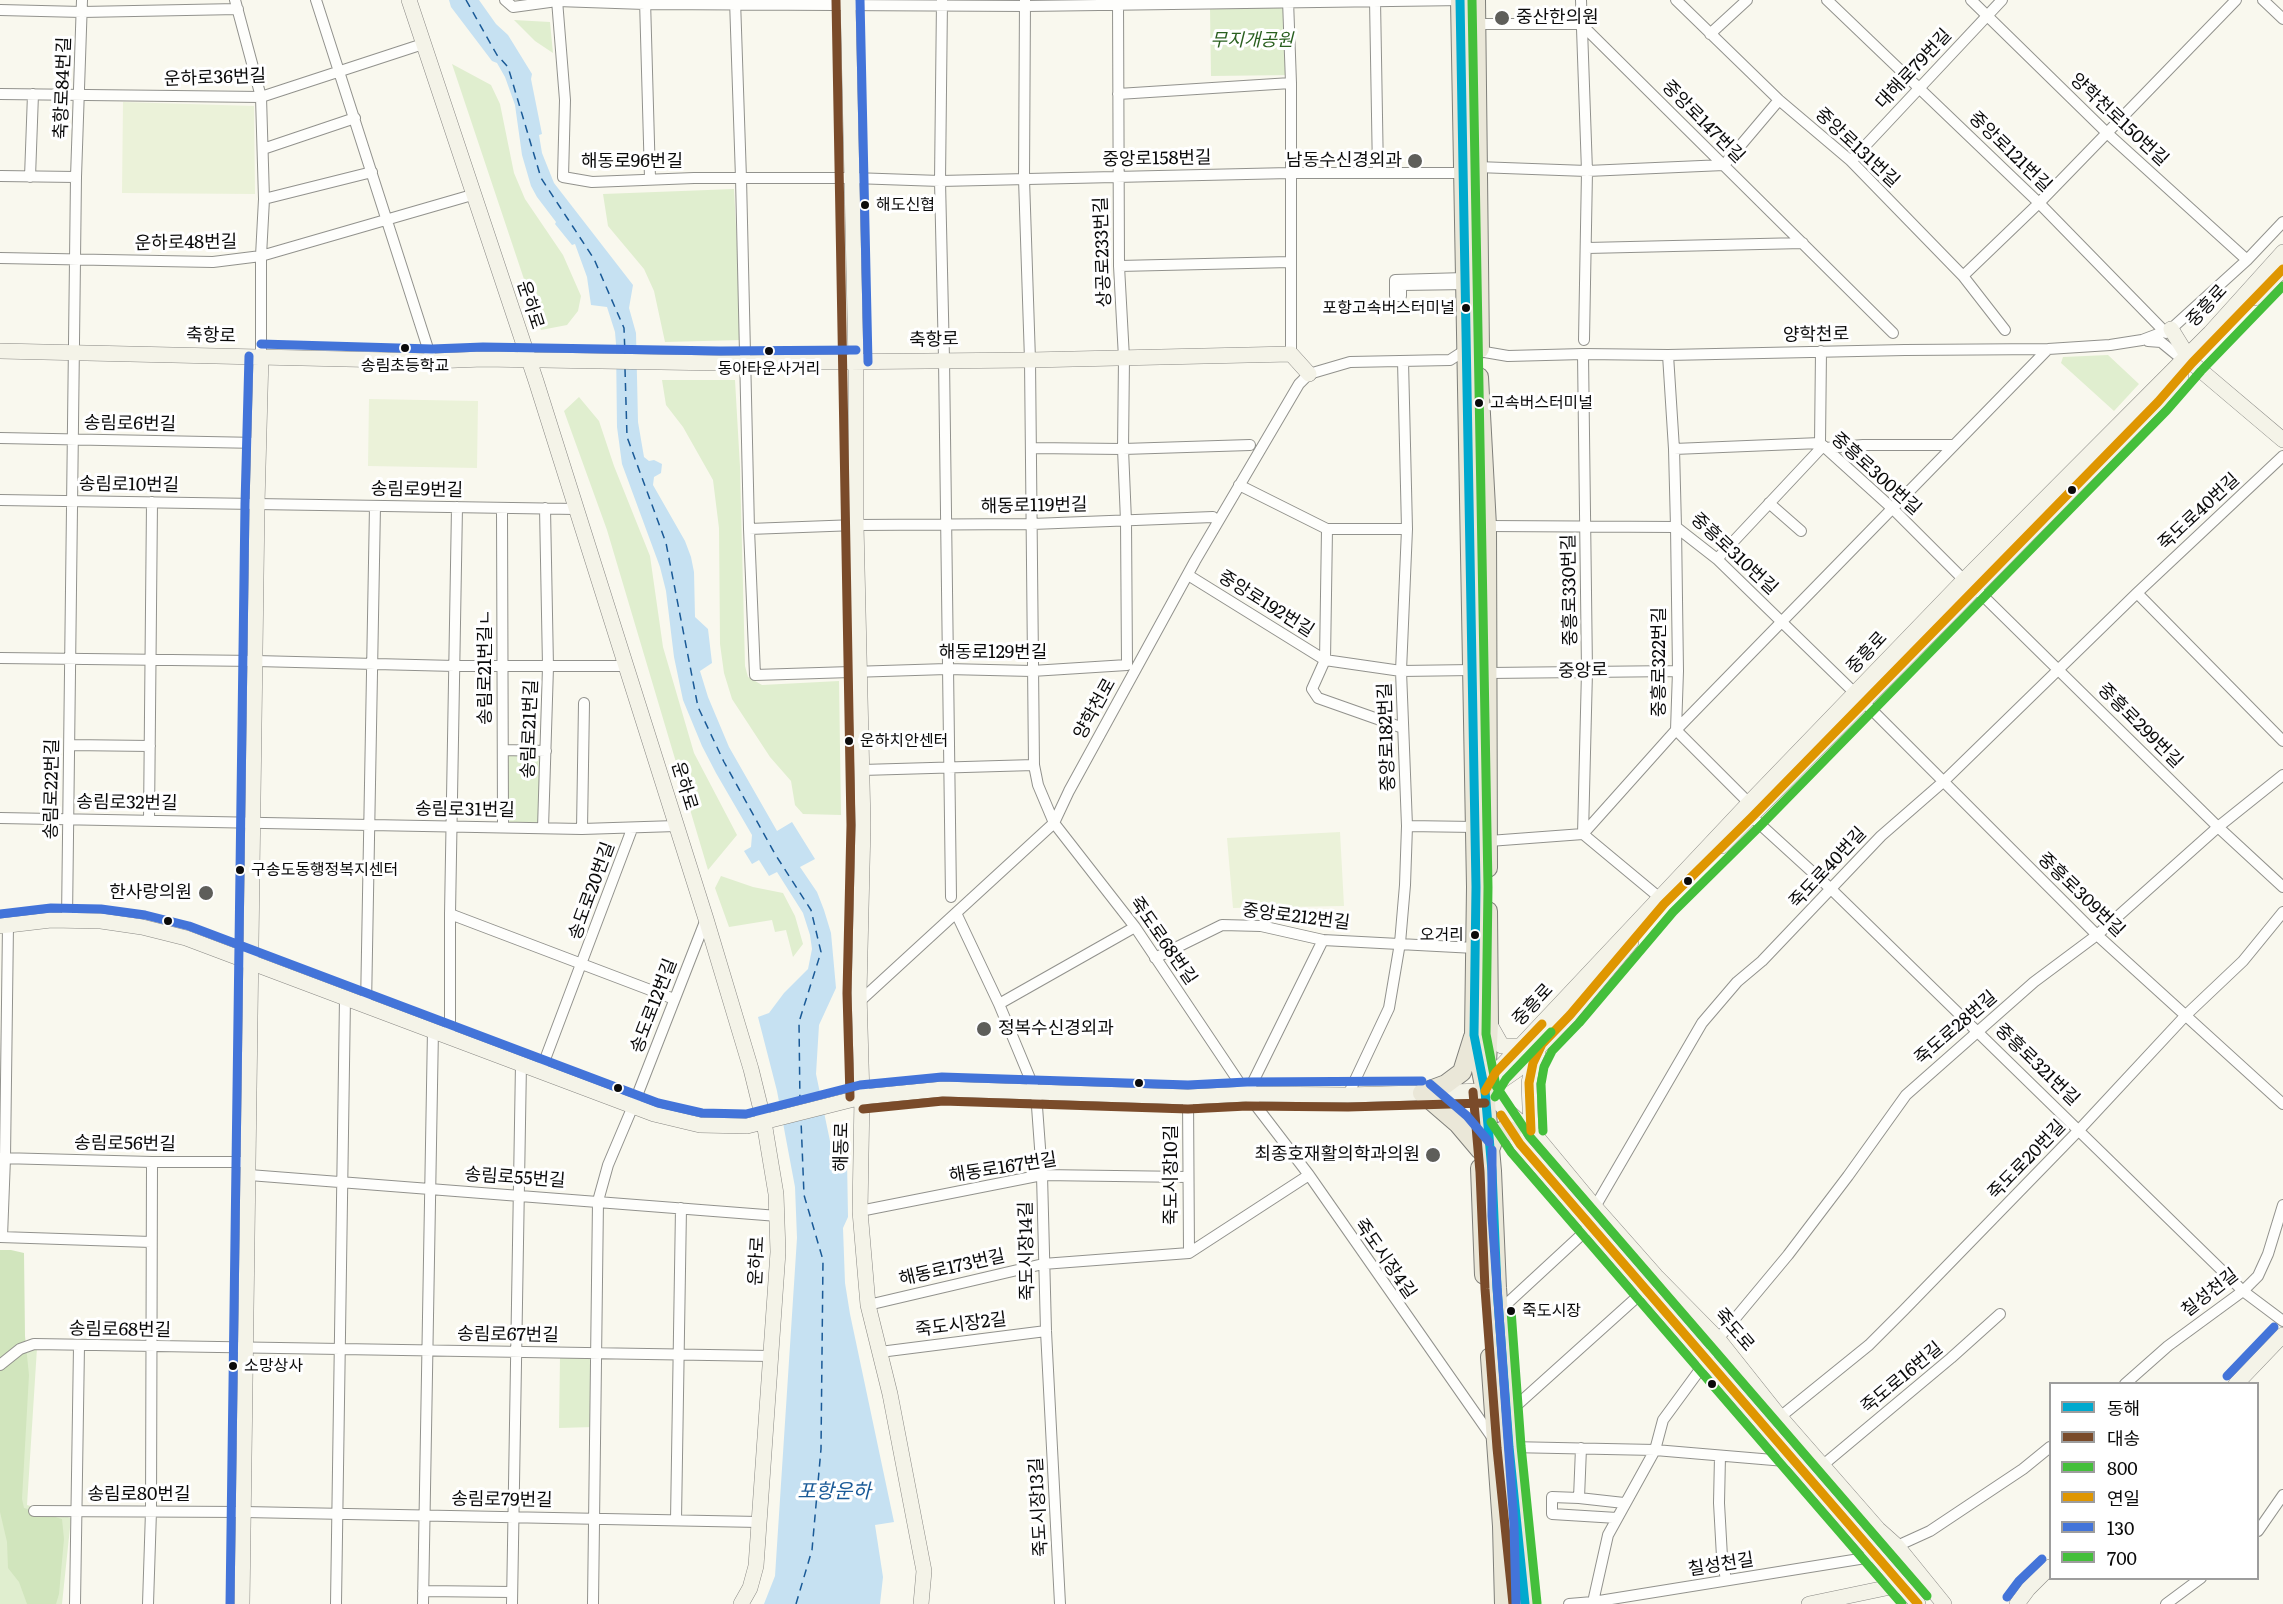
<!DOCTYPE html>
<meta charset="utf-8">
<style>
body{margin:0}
#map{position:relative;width:2283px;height:1604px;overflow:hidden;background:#f9f8ee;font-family:Literata,"Noto Sans KR",serif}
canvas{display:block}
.legend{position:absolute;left:2049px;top:1382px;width:210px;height:198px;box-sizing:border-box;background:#fff;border:2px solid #9d9d9d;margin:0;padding:8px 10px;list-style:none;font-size:18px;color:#0b0b0b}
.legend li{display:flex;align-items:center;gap:12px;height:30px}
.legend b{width:30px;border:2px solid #9d9d9d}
</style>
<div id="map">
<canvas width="2283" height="1604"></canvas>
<ul class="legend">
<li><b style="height:8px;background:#00a9ce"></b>동해</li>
<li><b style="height:8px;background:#7a4b2a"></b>대송</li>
<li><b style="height:8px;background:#44bf3b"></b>800</li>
<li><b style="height:8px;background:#df9601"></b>연일</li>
<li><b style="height:8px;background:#4374d9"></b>130</li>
<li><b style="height:8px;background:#44bf3b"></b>700</li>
</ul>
</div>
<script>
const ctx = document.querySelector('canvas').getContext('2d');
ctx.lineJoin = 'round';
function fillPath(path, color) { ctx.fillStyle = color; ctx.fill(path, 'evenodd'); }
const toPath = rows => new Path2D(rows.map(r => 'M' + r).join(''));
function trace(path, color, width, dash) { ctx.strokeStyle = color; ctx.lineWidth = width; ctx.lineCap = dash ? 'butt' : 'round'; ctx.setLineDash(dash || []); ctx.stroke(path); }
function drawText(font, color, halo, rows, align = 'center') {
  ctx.font = font + ' Literata,"Noto Sans KR",serif'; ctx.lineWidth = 6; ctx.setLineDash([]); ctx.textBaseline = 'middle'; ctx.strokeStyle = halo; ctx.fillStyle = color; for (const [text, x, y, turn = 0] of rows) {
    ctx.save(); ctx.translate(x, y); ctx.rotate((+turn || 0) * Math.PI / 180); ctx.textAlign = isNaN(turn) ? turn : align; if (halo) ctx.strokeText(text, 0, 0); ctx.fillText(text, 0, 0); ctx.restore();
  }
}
fillPath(toPath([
 [1289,7,1293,75,1211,76,1210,8],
 [514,20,550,22,553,53,535,41],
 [452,64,491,85,500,104,514,173,525,199,563,255,581,296,578,311,567,325,541,330],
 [734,189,742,340,665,342,654,291,644,269,608,226,603,194],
 [2108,355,2139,384,2114,411,2061,363,2063,357],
 [662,380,735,380,740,467,745,666,748,677,762,685,839,681,841,815,803,814,795,805,791,781,770,757,732,699,724,673,720,644,719,528,713,480,683,427,666,405],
 [579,397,599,421,614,466,650,556,663,647,694,753,737,835,708,870,607,530,564,411],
 [506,753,541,754,540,824,506,824],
 [721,876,753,887,783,893,795,916,803,944,793,957,786,930,775,932,772,920,729,927,715,888],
 [0,1259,19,1345,37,1348,27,1505,71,1518,62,1604,0,1604],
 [560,1356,594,1357,593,1427,559,1428]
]), '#e0eecf');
fillPath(toPath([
 [0,1250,11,1250,24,1253,25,1336,29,1375,22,1499,24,1508,62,1519,64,1539,59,1594,56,1604,27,1604,19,1582,8,1568,7,1542,0,1512]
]), '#d1e5bd');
fillPath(toPath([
 [123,102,254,106,255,194,122,193],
 [369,399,478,401,477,468,368,466],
 [1340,832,1344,906,1233,908,1227,838]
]), '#ebf2d9');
fillPath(toPath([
 [449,0,479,0,496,24,508,35,532,74,531,79,542,134,539,135,542,153,554,183,633,285,629,308,636,333,638,422,644,457,649,461,654,460,662,464,661,473,654,477,653,485,685,541,691,557,694,572,695,617,708,629,712,663,700,671,708,697,729,747,777,831,792,822,815,859,800,867,817,892,824,910,831,933,836,988,819,1025,816,1074,830,1141,847,1159,848,1217,843,1228,845,1283,850,1314,894,1522,875,1525,883,1577,880,1604,764,1604,775,1576,797,1238,795,1187,777,1091,758,1017,769,1013,784,993,808,969,812,949,810,935,803,913,777,872,769,876,759,860,752,864,744,851,751,847,752,835,716,773,702,746,683,700,674,657,666,591,660,567,622,464,617,427,616,344,615,332,607,307,591,305,587,277,575,244,572,245,555,224,556,222,537,197,531,186,522,155,515,105,505,77,497,63,492,61,451,7]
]), '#c6e1f2');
trace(toPath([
 [466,0,497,55,508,67,541,178,594,259,624,328,625,355],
 [625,369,627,437,666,543,698,707,724,762,775,854,811,910,821,952,799,1022,800,1106],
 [796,1604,812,1550,821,1449,823,1260,804,1195,801,1120]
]), '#1a5a97', 1.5, [8, 6]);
const street = toPath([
 [235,0,261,97,264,199,261,256,261,356],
 [316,0,432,361],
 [505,0,513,7,557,1,645,4,1026,6,1464,0],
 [557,0,565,100,563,177,592,182,694,178,853,178,940,181,1290,173,1463,173],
 [645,0,650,178],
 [735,0,741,178,749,529,755,675,947,669,1032,671,1127,665,1126,521,1123,449,1124,358,1119,266,1118,0],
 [942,0,940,181,944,359,951,897],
 [1025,0,1024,179,1030,360,1034,765,1038,785,1054,823,1135,927,1247,1094,1309,1175,1494,1440],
 [1288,0,1291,83,1291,354],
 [1375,0,1378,173],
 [1581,0,1587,171,1584,340],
 [1676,0,1779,100,1851,161,1963,276,2005,330],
 [1827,0,2039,203,2166,333],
 [1971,0,2107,133,2247,260],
 [2263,0,2283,19],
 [0,10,82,12,238,9],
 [1475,24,1581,24,1893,333],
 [1710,34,1747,0],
 [0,94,261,97,423,44],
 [1118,94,1291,83],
 [263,149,355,118],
 [1851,161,2002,0],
 [1477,167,1587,171,1724,165,1779,100],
 [0,176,76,177],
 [30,177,33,94],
 [264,199,372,172],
 [1587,248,1803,243],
 [0,258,213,262,261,256,472,195],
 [1119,266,1290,262],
 [1963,276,2039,203,2236,0],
 [1465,278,1395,280,1395,296,1401,296,1401,285,1468,284],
 [2148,341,2161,342,2183,360,2189,362],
 [1668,355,1674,449,1676,527,1678,671,1676,730,1749,803],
 [0,438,259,443],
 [1820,443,1821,351],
 [1031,448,1123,449,1250,445],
 [1825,448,1863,445,1953,445],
 [1674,449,1820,443,1893,509,1964,580],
 [1239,485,1327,529,1407,529],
 [0,500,576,509],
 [1769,503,1801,531],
 [502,508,503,827],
 [1487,526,1676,527],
 [1676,527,1717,559,1864,702,2097,935,2283,1104],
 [749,529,856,525,1032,524,1213,517],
 [1327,529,1325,660,1312,689,1318,698,1403,728],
 [1717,559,1823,446],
 [1188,575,1325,660,1401,671,1473,670],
 [1975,588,2218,827,2283,887],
 [2137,593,2283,741],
 [0,658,256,661,455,666,626,666],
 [1489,673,1678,671],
 [70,745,150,746],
 [503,750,546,751],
 [862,770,1034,765],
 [1752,817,1831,889,2243,1291,2283,1321],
 [0,818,582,829,676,826],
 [149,820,152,502],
 [1407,826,1475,827],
 [543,828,548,667,545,508],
 [582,829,584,703],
 [1583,834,1587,671,1583,354],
 [1583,834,1660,898],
 [1489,841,1583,834,1676,730,2048,349],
 [956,913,999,1004,1036,1093,1042,1175,1046,1331,1060,1604],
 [450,914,674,999],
 [67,919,76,177,82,0],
 [1155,958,1222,925,1261,926,1323,940,1475,948],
 [860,1001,1054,823,1069,791,1195,561,1299,384,1309,374,1350,362,1450,360,1467,349,1508,356,1583,354,1668,355,1905,350,2048,349,2110,345,2142,340,2171,329,2247,260,2283,222],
 [999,1004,1135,927],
 [366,1006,375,506],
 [450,1036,450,914,457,507],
 [541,1070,632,829],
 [1247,1094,1323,940],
 [1348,1095,1389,1008,1400,943,1405,885,1407,826,1401,671,1407,529,1403,361],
 [1188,1097,1189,1253],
 [0,1158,152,1162,248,1162],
 [249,1175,778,1216],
 [1595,1207,1702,1023,1737,982,1762,961,1881,836,1943,782,2137,593,2283,456],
 [860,1211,1042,1175,1188,1177],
 [0,1237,151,1242],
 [2,1237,5,1158,8,925],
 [868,1305,1043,1264,1189,1253,1309,1175],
 [1499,1311,1591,1226],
 [880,1352,1046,1331],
 [0,1365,20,1349,34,1344,770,1356],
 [2125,1384,2168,1346,2243,1291,2258,1276,2268,1254,2283,1205],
 [1507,1414,1646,1289],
 [1780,1417,1869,1345,1904,1310,2079,1130,2186,1015,2243,961,2283,912],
 [1509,1447,1655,1450,1797,1462],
 [1581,1448,1579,1498,1552,1497,1552,1514,1617,1518],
 [1720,1456,1719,1503,1722,1557,1726,1580],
 [1823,1465,1951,1358,2000,1314],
 [1579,1498,1624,1503],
 [34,1511,244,1512,759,1522],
 [676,1520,681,1208],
 [2258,1531,2283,1495],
 [1897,1546,1930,1531,2023,1469,2050,1447],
 [423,1591,512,1592],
 [1593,1602,1608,1535,1655,1450,1663,1420,1707,1360,1718,1339,1788,1255,1848,1176,1906,1095,2034,982,2097,935,2218,827,2283,775],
 [75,1604,79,1346],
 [148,1604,151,1511,152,1162],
 [336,1604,345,998],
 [423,1604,433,1029],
 [512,1604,521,1063],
 [593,1604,598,1201,608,1165,633,1106,706,919],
 [1569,1604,1593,1602,1878,1556],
 [2166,1604,2201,1578]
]);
const secondary = toPath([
 [409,0,536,381,626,666,706,919,751,1069,764,1122,776,1194,778,1252,756,1566,750,1588,741,1604],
 [848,0,856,362,856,525,863,825,859,993,862,1097,860,1211,868,1305,890,1394,924,1571,921,1604],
 [2255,298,2283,269],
 [2171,329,2192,363,2283,440],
 [0,351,432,361,483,359,720,363,1030,360,1291,354,1309,374],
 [1722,846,2158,402,2181,376],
 [0,926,51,920,101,921,142,927,186,938,654,1114,700,1125,747,1126,862,1097,943,1089,1188,1097,1247,1094,1348,1095,1485,1091,1537,1137,1595,1207,1656,1276,1718,1339,1780,1417,1878,1529,1897,1546,1944,1604],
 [1489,1023,1502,1046,1521,1046],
 [1488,1090,1517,1070,1570,1015,1631,942],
 [1485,1091,1496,1072,1749,803,1964,580,2210,333,2283,252],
 [1507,1123,1520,1144,1918,1604],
 [1531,1131,1529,1083,1533,1063,1538,1052],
 [2236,1384,2283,1335],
 [242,1604,257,504,261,356],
 [1809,1604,1900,1585],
 [2017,1604,2028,1589,2050,1567]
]);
const primary = toPath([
 [1460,0,1476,887,1474,1035,1485,1091,1492,1171,1497,1288,1509,1447,1525,1604],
 [1476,0,1480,349],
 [1479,377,1487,526,1488,868],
 [1487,1063,1489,1023,1488,911],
 [1422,1093,1446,1084,1462,1072,1473,1037],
 [1422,1093,1458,1124,1480,1150],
 [1490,1150,1496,1133,1505,1130,1512,1131],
 [1480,1168,1484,1275],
 [1490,1357,1502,1526,1504,1604]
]);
trace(street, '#92928d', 12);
trace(secondary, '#898884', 16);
trace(primary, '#7f7f7a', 20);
trace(street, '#fefefc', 10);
trace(secondary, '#f4f3e8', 15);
trace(primary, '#eae7d8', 18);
trace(toPath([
 [1460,0,1476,887,1474,1035,1485,1091,1492,1171,1497,1288,1509,1447,1525,1604]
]), '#00a9ce', 9);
trace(toPath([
 [836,0,851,825,847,993,850,1097],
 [1473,1092,1480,1172,1485,1289,1497,1448,1513,1604],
 [863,1109,943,1101,1188,1109,1247,1106,1348,1107,1485,1103]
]), '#7a4b2a', 9);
trace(toPath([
 [1472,0,1488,887,1486,1034,1496,1086,1530,1137,1927,1596],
 [1511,1310,1521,1446,1537,1603]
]), '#44bf3b', 9);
trace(toPath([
 [1485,1091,1496,1072,1542,1024],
 [1501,1115,1520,1144,1918,1604],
 [1531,1131,1529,1083,1533,1063,1542,1044,1570,1015,1664,904,1752,817,2158,402,2192,363,2283,269]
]), '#df9601', 9);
trace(toPath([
 [860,0,868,362],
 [261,344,432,349,483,347,720,351,856,350],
 [0,914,51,908,101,909,145,915,189,926,658,1103,702,1113,746,1114,860,1085,942,1077,1188,1085,1247,1082,1422,1081],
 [1430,1084,1467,1116,1489,1142],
 [1492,1150,1492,1216,1514,1525,1516,1604],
 [2227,1376,2274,1327],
 [2007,1597,2019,1581,2042,1559],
 [230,1604,245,504,249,356]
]), '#4374d9', 9);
trace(toPath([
 [1495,1097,1506,1079,1551,1032],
 [1491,1122,1511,1152,1902,1604],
 [1543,1131,1541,1084,1544,1067,1552,1051,1579,1023,1673,912,1761,825,2167,410,2201,371,2283,286]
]), '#44bf3b', 9);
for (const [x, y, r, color] of [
 [1502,18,8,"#5e5e5a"],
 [1415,161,8,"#5e5e5a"],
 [865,205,5,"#0b0b0b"],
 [1466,308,5,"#0b0b0b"],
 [405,348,5,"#0b0b0b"],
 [769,351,5,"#0b0b0b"],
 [1479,403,5,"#0b0b0b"],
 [2072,490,5,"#0b0b0b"],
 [849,741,5,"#0b0b0b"],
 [240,870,5,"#0b0b0b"],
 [1688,881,5,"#0b0b0b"],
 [206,893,8,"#5e5e5a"],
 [168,921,5,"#0b0b0b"],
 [1475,935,5,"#0b0b0b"],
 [984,1029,8,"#5e5e5a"],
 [1139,1083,5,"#0b0b0b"],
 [618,1088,5,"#0b0b0b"],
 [1433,1155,8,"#5e5e5a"],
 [1511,1311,5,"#0b0b0b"],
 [233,1366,5,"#0b0b0b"],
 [1712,1384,5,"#0b0b0b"]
]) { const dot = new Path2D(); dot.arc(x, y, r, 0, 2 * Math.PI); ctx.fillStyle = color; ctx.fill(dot); trace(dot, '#fff', 2); }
drawText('16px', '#0b0b0b', '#fff', [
 ["해도신협",876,205],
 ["포항고속버스터미널",1455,308,"right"],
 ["송림초등학교",405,366,"center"],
 ["동아타운사거리",769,369,"center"],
 ["고속버스터미널",1490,403],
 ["운하치안센터",860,741],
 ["구송도동행정복지센터",251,870],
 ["오거리",1464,935,"right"],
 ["죽도시장",1522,1311],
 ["소망상사",244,1366]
], 'left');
drawText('18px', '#0b0b0b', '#fff', [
 ["중산한의원",1516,18,"left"],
 ["남동수신경외과",1402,161],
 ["한사랑의원",192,893],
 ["정복수신경외과",998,1029,"left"],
 ["최종호재활의학과의원",1420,1155]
], 'right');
drawText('italic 18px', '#295f1f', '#fff', [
 ["무지개공원",1252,41]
]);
drawText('18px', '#0b0b0b', '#fff', [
 ["대해로79번길",1914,69,-47],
 ["운하로36번길",215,78,-2],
 ["축항로84번길",63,88,-88],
 ["양학천로150번길",2119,120,43],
 ["중앙로147번길",1703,122,45],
 ["중앙로131번길",1857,148,43],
 ["중앙로121번길",2010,152,44],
 ["중앙로158번길",1157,159,-1],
 ["해동로96번길",632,162],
 ["운하로48번길",186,243,-1],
 ["상공로233번길",1103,252,-92],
 ["운하로",530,305,72],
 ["중흥로",2207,306,-47],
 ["양학천로",1816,335,-1],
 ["축항로",211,336,1],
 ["축항로",934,340,-1],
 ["송림로6번길",130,424,1],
 ["중흥로300번길",1876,474,42],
 ["송림로10번길",129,485,1],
 ["송림로9번길",417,490,1],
 ["해동로119번길",1034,506,-1],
 ["죽도로40번길",2199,512,-43],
 ["중흥로310번길",1734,554,43],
 ["중흥로330번길",1570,590,-91],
 ["중앙로192번길",1266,604,32],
 ["해동로129번길",993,653],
 ["중흥로",1867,653,-47],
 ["중흥로322번길",1660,662,-90],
 ["송림로21번길ㄴ",486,667,-90],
 ["중앙로",1583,671,-1],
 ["양학천로",1095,709,-61],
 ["중흥로299번길",2140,726,45],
 ["송림로21번길",530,729,-88],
 ["중앙로182번길",1387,737,-92],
 ["운하로",684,786,73],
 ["송림로22번길",52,789,-89],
 ["송림로32번길",127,803,1],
 ["송림로31번길",465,810,1],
 ["죽도로40번길",1828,868,-47],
 ["송도로20번길",592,891,-70],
 ["중흥로309번길",2081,895,44],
 ["중앙로212번길",1296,917,7],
 ["죽도로68번길",1163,941,55],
 ["중흥로",1533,1005,-47],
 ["송도로12번길",654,1006,-69],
 ["죽도로28번길",1956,1028,-41],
 ["중흥로321번길",2037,1065,44],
 ["송림로56번길",125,1144,1],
 ["해동로",842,1147,-89],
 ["죽도로20번길",2027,1160,-46],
 ["해동로167번길",1003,1168,-9],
 ["죽도시장10길",1172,1175,-90],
 ["송림로55번길",515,1178,4],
 ["죽도시장14길",1027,1251,-91],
 ["죽도시장4길",1385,1259,55],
 ["운하로",757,1261,-87],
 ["해동로173번길",952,1268,-13],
 ["칠성천길",2210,1293,-38],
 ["죽도시장2길",961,1325,-7],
 ["송림로68번길",120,1330,1],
 ["죽도로",1734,1330,49],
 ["송림로67번길",508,1335,1],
 ["죽도로16번길",1902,1378,-40],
 ["송림로80번길",139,1495],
 ["송림로79번길",502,1500,1],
 ["죽도시장13길",1039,1507,-93],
 ["칠성천길",1721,1565,-9]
]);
drawText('italic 20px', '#1a5a97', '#fff', [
 ["포항운하",834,1492]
]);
</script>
